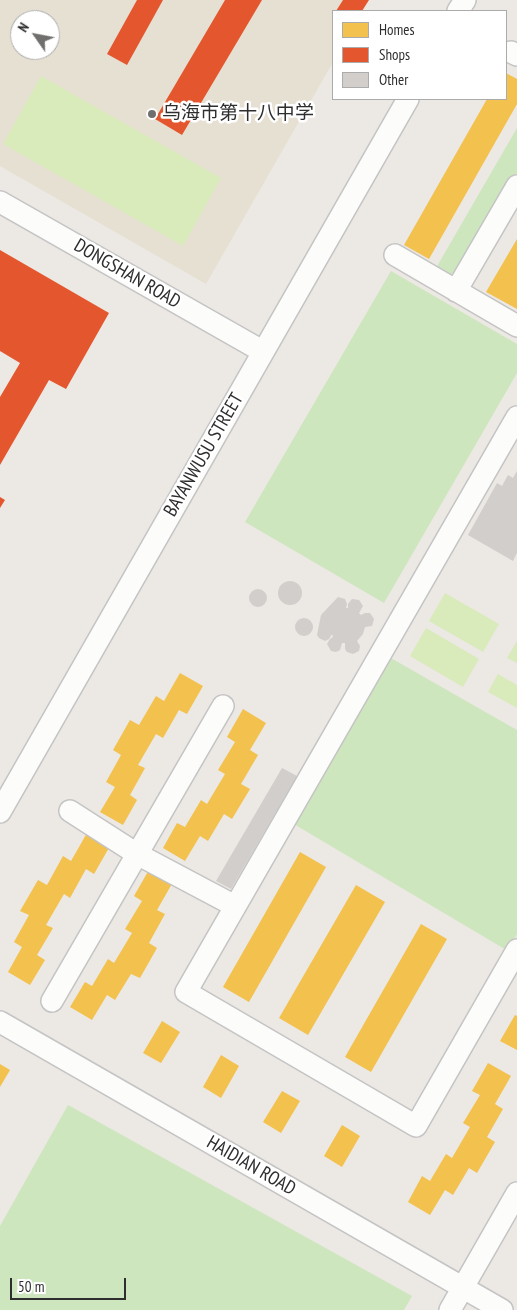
<!DOCTYPE html>
<meta charset="utf-8">
<style>
body{margin:0}
#map{position:relative;width:517px;height:1310px;overflow:hidden;background:#ece8e4;font-family:"PT Sans Narrow",sans-serif}
canvas{display:block}
.legend{position:absolute;left:332px;top:10px;width:175px;height:90px;box-sizing:border-box;background:#fff;border:1px solid #ababab;margin:0;padding:6px 9px;list-style:none;font-size:15px;color:#2e2e2e}
.legend li{display:flex;align-items:center;gap:10px;height:25px}
.legend b{width:25px;border:1px solid #ababab}
.north{position:absolute;left:10px;top:10px;width:50px;height:50px;box-sizing:border-box;background:#fff;border:1px solid #ababab;border-radius:50%;rotate:303deg;font-size:14px;font-weight:700;line-height:20px;text-align:center;color:#2e2e2e}
.north::after{content:'';display:block;margin:auto;width:18px;height:22px;background:#706f6e;clip-path:polygon(50% 0,100% 100%,50% 72%,0 100%)}
.scale{position:absolute;left:10px;top:1278px;width:116px;height:22px;box-sizing:border-box;border:2px solid #2e2e2e;border-top:0;padding-left:6px;font-size:15px;line-height:18px;white-space:nowrap;color:#2e2e2e;-webkit-text-stroke:4px #fff;paint-order:stroke}
</style>
<div id="map">
<canvas width="517" height="1310"></canvas>
<ul class="legend">
<li><b style="height:14px;background:#f2c14e"></b>Homes</li>
<li><b style="height:14px;background:#e4572e"></b>Shops</li>
<li><b style="height:14px;background:#d1cecb"></b>Other</li>
</ul>
<div class="north">N</div>
<div class="scale">50 m</div>
</div>
<script>
const ctx = document.querySelector('canvas').getContext('2d');
ctx.lineJoin = 'round';
function fillPath(path, color) { ctx.fillStyle = color; ctx.fill(path, 'evenodd'); }
const toPath = rows => new Path2D(rows.map(r => 'M' + r).join(''));
function trace(path, color, width, dash) { ctx.strokeStyle = color; ctx.lineWidth = width; ctx.lineCap = dash ? 'butt' : 'round'; ctx.setLineDash(dash || []); ctx.stroke(path); }
function drawText(font, color, halo, rows, align = 'center') {
  ctx.font = font + ' "PT Sans Narrow","Noto Sans SC",sans-serif'; ctx.lineWidth = 5; ctx.setLineDash([]); ctx.textBaseline = 'middle'; ctx.strokeStyle = halo; ctx.fillStyle = color; for (const [text, x, y, turn = 0] of rows) {
    ctx.save(); ctx.translate(x, y); ctx.rotate((+turn || 0) * Math.PI / 180); ctx.textAlign = isNaN(turn) ? turn : align; if (halo) ctx.strokeText(text, 0, 0); ctx.fillText(text, 0, 0); ctx.restore();
  }
}
fillPath(toPath([
 [0,0,368,0,362,11,333,11,333,62,206,284,0,166],
 [20,20,50,20,50,50,20,50]
]), '#e6e0d3');
fillPath(toPath([
 [517,128,517,173,461,271,449,276,436,268],
 [391,271,517,344,517,373,384,603,245,522],
 [389,657,517,730,517,934,508,951,292,823],
 [68,1105,412,1296,404,1310,0,1310,0,1226]
]), '#cee6be');
fillPath(toPath([
 [41,76,221,178,183,246,3,144],
 [445,593,499,624,483,652,429,621],
 [426,628,479,659,463,687,410,656],
 [517,641,517,663,507,658],
 [498,674,517,685,517,708,488,692]
]), '#d9eabb');
fillPath(toPath([
 [506,73,517,79,517,104,429,259,404,245,487,99,506,99],
 [517,239,517,309,486,292],
 [180,673,203,686,187,714,179,710,163,738,156,734,138,765,145,768,130,795,137,800,123,825,100,812,115,787,106,782,121,755,113,750,130,720,139,725,156,696,164,701],
 [243,709,266,723,250,750,258,755,241,784,250,789,232,819,224,814,208,841,200,836,185,861,163,848,177,823,185,827,201,800,207,804,225,774,218,770,235,742,227,737],
 [87,833,110,846,94,874,86,869,70,898,64,894,46,925,53,928,37,955,45,960,30,985,8,972,22,947,14,942,29,915,20,911,38,880,47,885,63,856,71,861],
 [300,852,326,867,249,1002,223,987],
 [150,868,173,882,157,910,165,914,149,943,157,948,140,978,131,974,115,1000,107,995,92,1020,70,1007,85,982,92,986,108,959,114,963,132,933,125,929,142,901,134,896],
 [356,885,385,902,308,1035,279,1018],
 [421,924,447,939,371,1072,345,1057],
 [515,1015,517,1016,517,1050,500,1041],
 [162,1021,180,1032,161,1063,143,1053],
 [221,1055,239,1066,221,1098,203,1087],
 [488,1063,511,1076,495,1104,503,1109,487,1137,495,1142,477,1173,469,1168,453,1195,445,1190,430,1215,408,1202,422,1176,430,1181,446,1154,452,1158,470,1127,463,1123,480,1095,472,1091],
 [0,1064,10,1070,0,1087],
 [282,1091,300,1101,281,1133,263,1122],
 [342,1125,360,1136,342,1167,324,1156]
]), '#f2c14e');
fillPath(toPath([
 [137,0,163,0,127,65,107,54],
 [225,0,262,0,182,135,155,119],
 [343,0,369,0,362,11,336,11],
 [0,250,109,313,66,389,49,380,0,465,0,397,20,363,0,351],
 [0,497,5,500,0,508]
]), '#e4572e');
fillPath(toPath([
 [517,471,517,553,513,561,468,535,497,483,502,486,508,475,513,478],
 '278 593a12 12 0 1 1 24 0a12 12 0 1 1-24 0Z',
 '249 598a9 9 0 1 1 18 0a9 9 0 1 1-18 0Z',
 [338,597,345,599,347,604,346,608,348,608,348,604,352,599,359,600,363,606,359,613,361,615,365,613,370,613,374,619,372,626,365,627,363,634,357,641,360,646,359,651,353,654,347,652,345,649,345,643,342,643,340,650,336,652,331,651,327,644,330,639,333,637,332,634,329,639,325,641,319,638,317,635,321,615],
 '295 627a9 9 0 1 1 18 0a9 9 0 1 1-18 0Z',
 [282,768,297,776,231,889,216,881]
]), '#d1cecb');
const minor = toPath([
 [458,11,465,0],
 [511,52,517,55],
 [0,202,255,347],
 [395,255,517,326],
 [456,291,517,186],
 [517,417,186,992,416,1126,517,950],
 [70,811,137,854,235,906],
 [0,812,408,99],
 [52,1001,223,706],
 [0,1022,502,1310],
 [450,1310,517,1193]
]);
trace(minor, '#c5c4c5', 24);
trace(minor, '#fcfcfb', 21);
for (const [x, y, r, color] of [
 [152,114,5,"#706f6e"]
]) { const dot = new Path2D(); dot.arc(x, y, r, 0, 2 * Math.PI); ctx.fillStyle = color; ctx.fill(dot); trace(dot, '#fff', 2); }
drawText('19px', '#2e2e2e', '#fff', [
 ["乌海市第十八中学",162,114]
], 'left');
drawText('19px', '#2e2e2e', '#fff', [
 ["DONGSHAN ROAD",127,274,30],
 ["BAYANWUSU STREET",204,455,-60],
 ["HAIDIAN ROAD",251,1166,30]
]);
</script>
